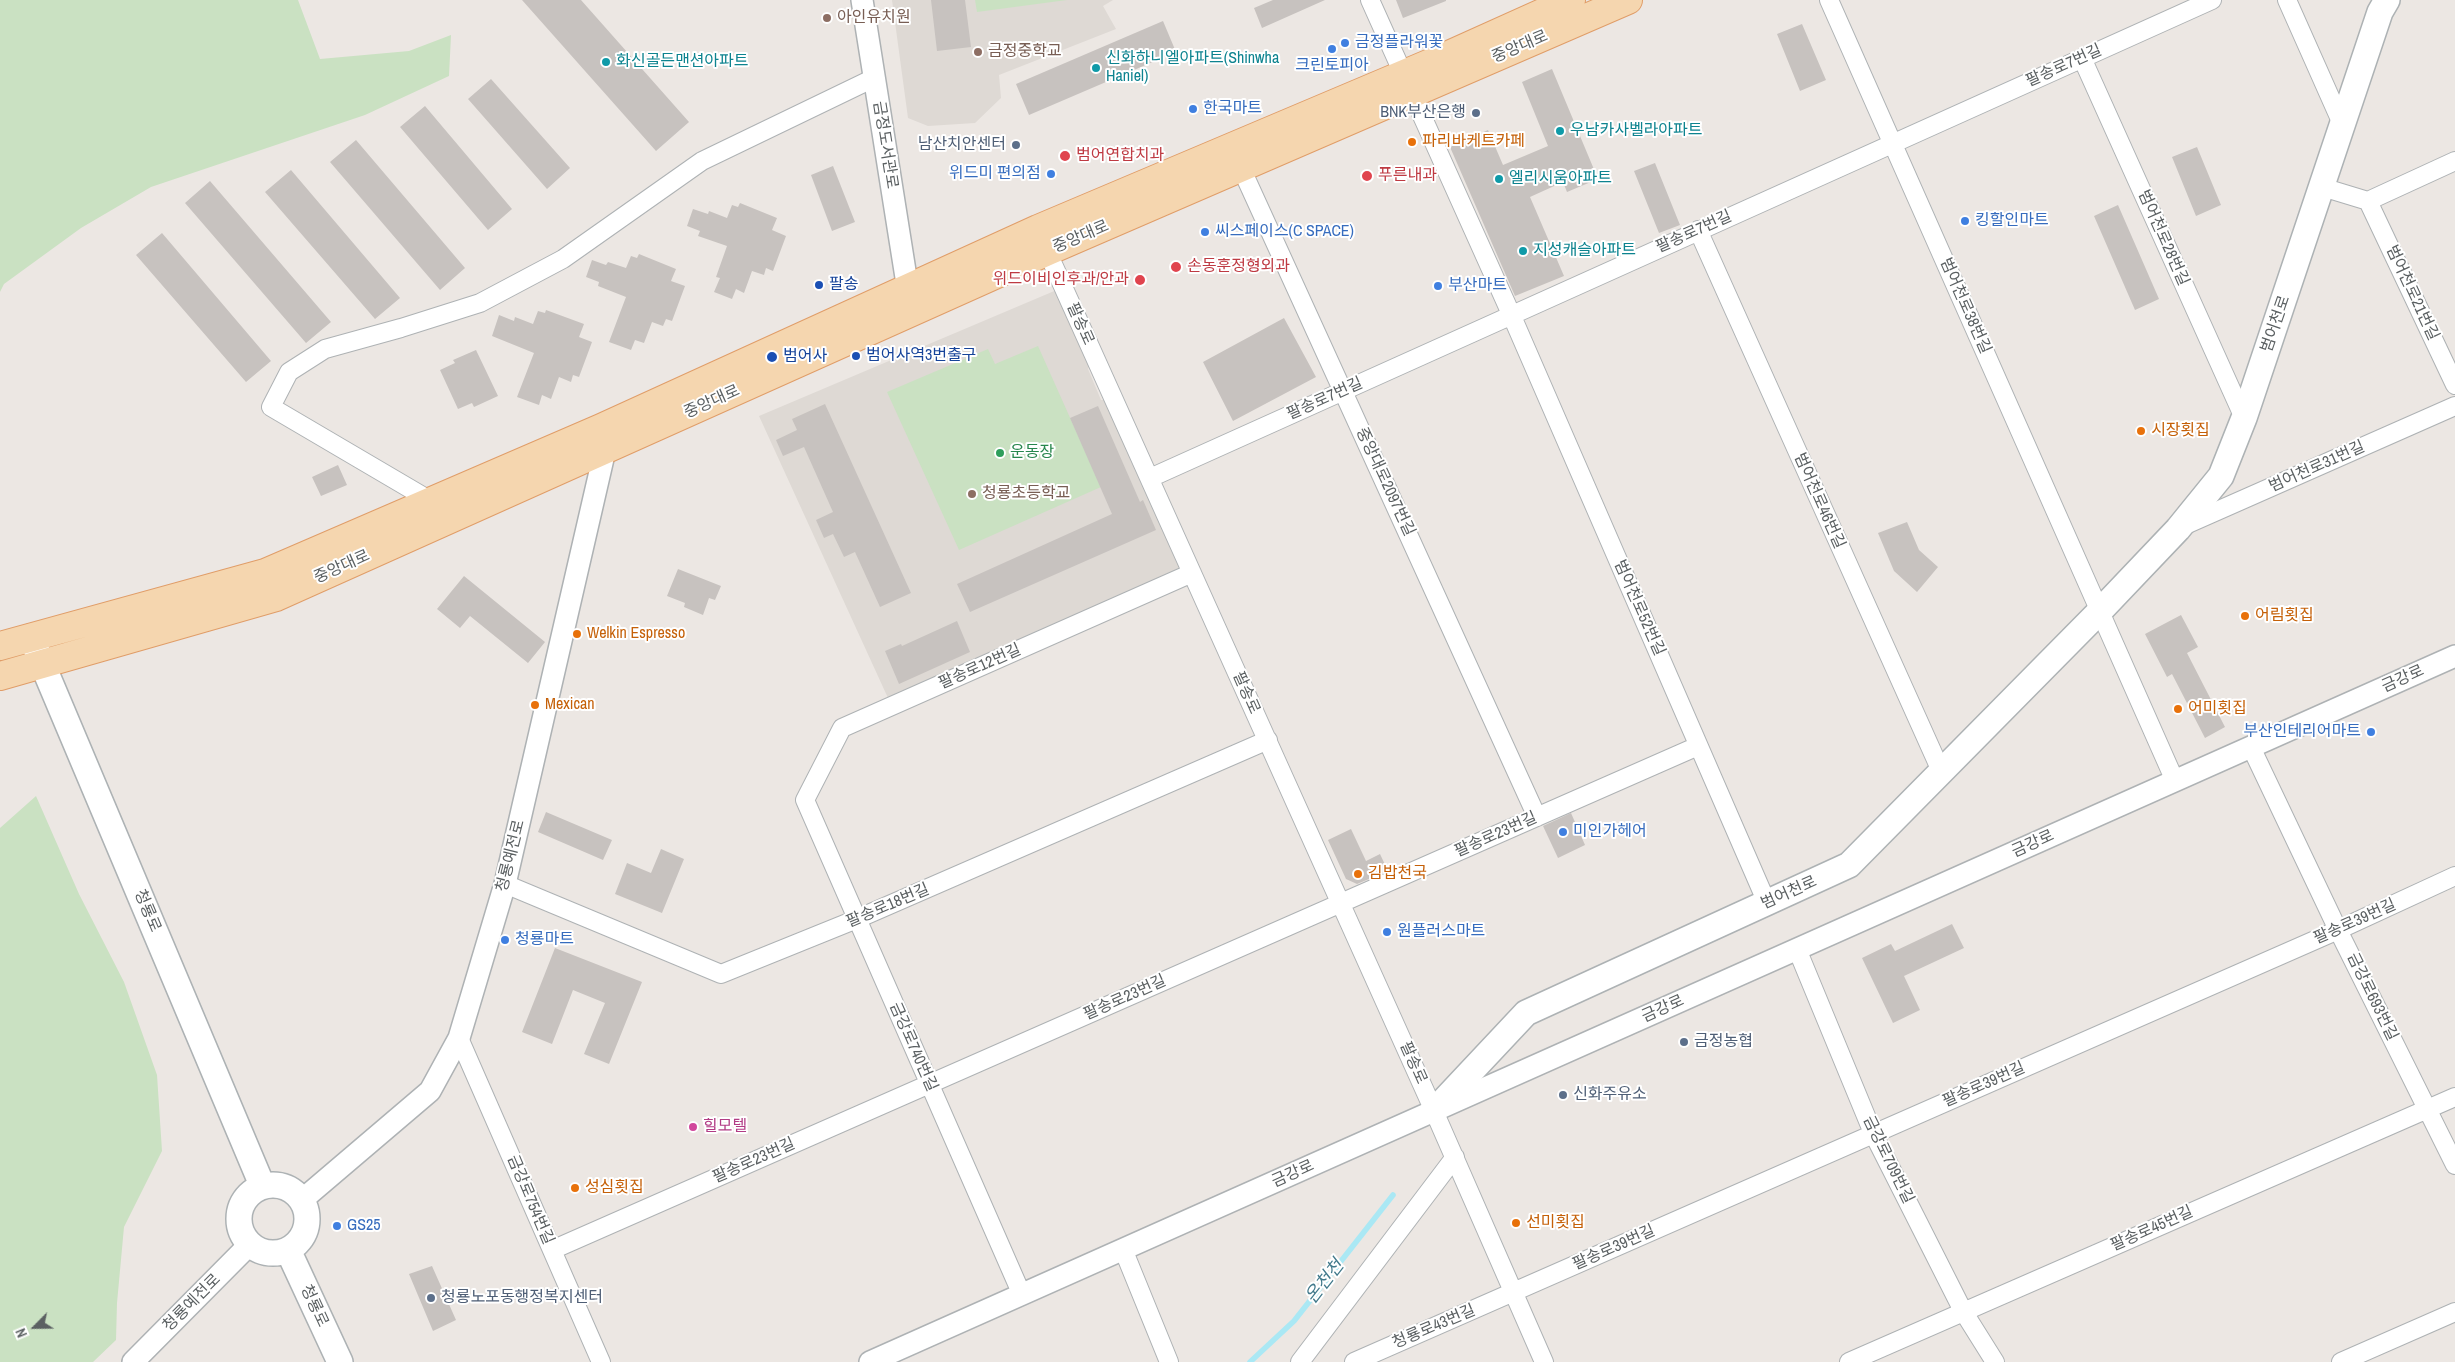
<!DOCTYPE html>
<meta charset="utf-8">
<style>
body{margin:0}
#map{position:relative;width:2455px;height:1362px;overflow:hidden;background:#ece7e3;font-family:"Archivo Narrow",sans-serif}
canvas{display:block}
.north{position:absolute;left:10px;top:1302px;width:50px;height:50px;-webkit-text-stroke:4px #fff;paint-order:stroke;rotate:247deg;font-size:14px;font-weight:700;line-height:20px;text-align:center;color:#5b6062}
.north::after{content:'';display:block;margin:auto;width:18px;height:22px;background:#5b6062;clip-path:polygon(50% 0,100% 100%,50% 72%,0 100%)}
</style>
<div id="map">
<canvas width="2455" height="1362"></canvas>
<div class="north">N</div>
</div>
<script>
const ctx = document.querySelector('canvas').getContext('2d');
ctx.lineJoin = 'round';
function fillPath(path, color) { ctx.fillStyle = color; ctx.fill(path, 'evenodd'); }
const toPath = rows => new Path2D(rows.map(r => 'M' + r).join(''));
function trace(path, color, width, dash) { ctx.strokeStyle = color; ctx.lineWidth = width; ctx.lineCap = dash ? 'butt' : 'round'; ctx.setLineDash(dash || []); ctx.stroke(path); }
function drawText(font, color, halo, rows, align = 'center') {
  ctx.font = font + ' "Archivo Narrow","Noto Sans KR",sans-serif'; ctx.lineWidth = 4; ctx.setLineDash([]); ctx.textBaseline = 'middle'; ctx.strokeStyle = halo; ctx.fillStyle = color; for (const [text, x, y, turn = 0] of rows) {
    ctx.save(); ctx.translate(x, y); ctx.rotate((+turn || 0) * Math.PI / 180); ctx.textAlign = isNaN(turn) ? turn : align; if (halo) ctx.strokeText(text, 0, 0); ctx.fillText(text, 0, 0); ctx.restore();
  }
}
fillPath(toPath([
 [892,0,1113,0,1103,6,1116,29,999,75,1001,98,975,123,928,126,908,118],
 [1059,289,1090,364,1088,369,1101,400,1108,400,1182,572,888,698,759,416]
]), '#ded9d4');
fillPath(toPath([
 [0,0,298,0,320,59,409,51,451,35,449,76,365,115,151,187,81,228,4,284,0,292],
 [975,0,1067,0,977,12],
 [1038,346,1101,487,959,550,887,392,988,349,995,364],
 [36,796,79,894,124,982,157,1075,162,1151,124,1227,117,1303,116,1340,93,1362,0,1362,0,828]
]), '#cae1c2');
trace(toPath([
 [1250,1362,1294,1321,1393,1195]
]), '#aae8f4', 5.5);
fillPath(toPath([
 [522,0,581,0,689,122,656,151],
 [931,0,965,0,971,47,937,51],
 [1273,0,1325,0,1262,28,1254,8],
 [1396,0,1446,0,1446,1,1403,18],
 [1163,21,1176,52,1029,115,1016,84],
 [1802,24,1826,80,1800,91,1777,34],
 [1552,69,1598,179,1567,192,1563,182,1530,197,1564,276,1515,296,1450,147,1488,130,1503,165,1548,146,1522,82],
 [491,79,570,168,547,189,468,99],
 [425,106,512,209,488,230,400,127],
 [356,140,465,268,440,290,330,162],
 [2197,147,2221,205,2196,216,2172,157],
 [1655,163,1680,225,1659,233,1634,171],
 [833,166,855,222,832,231,811,175],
 [291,170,400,298,375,319,265,192],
 [210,181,331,322,306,343,185,203],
 [740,203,777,218,772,230,786,236,773,271,766,268,764,275,752,271,744,293,736,289,732,299,714,292,720,278,716,277,727,246,698,236,700,231,687,226,693,209,708,214,709,211,727,218,732,205,738,207],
 [2118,205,2159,299,2135,310,2094,216],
 [162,233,271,361,246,382,136,255],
 [639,254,676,269,671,281,685,286,672,321,666,319,663,326,652,322,644,343,635,340,631,350,609,342,626,297,598,286,599,282,586,277,592,260,606,265,608,262,626,268,631,256,637,258],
 [546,310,584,324,579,337,592,342,579,377,573,375,571,382,559,377,551,399,542,395,539,405,517,397,534,353,492,336,499,315,514,321,515,317,533,324,538,311,545,313],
 [1284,318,1316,377,1233,421,1203,362],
 [476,350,498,396,474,407,472,403,458,409,440,370,455,363,453,360],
 [825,404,911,593,880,607,855,552,844,557,833,534,824,538,816,520,833,512,804,447,783,456,776,440,797,430,792,419],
 [1098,406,1140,502,1143,500,1156,530,970,612,957,584,1112,514,1070,418],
 [338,465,347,485,321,496,312,477],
 [1907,522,1919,550,1938,567,1917,592,1894,571,1878,533],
 [678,569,721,586,715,600,709,598,703,615,684,607,685,603,667,596],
 [464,576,545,642,528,663,470,616,460,628,437,609],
 [2181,615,2198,647,2187,653,2225,727,2205,738,2172,674,2167,677,2145,634],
 [957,621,970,652,899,684,885,651,901,644,902,646],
 [546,812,612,840,603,860,538,832],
 [1571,813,1585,845,1558,858,1543,826],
 [1351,829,1366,861,1380,854,1388,871,1357,884,1346,879,1328,840],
 [661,849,684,859,662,913,615,894,627,863,651,873],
 [1952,924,1964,948,1904,976,1920,1010,1893,1023,1862,958,1891,944,1895,951],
 [555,948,642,982,609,1064,584,1054,605,1003,573,990,552,1044,522,1032],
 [432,1266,456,1320,433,1331,409,1274]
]), '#c7c2bf');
const minor = toPath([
 [1370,0,1511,314,1767,903],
 [1829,0,2175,781],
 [2287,0,2343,126],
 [2082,58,2244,418],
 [1237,159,1537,817],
 [2322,187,2368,201,2455,161],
 [2368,201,2455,385],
 [1698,230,1941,771],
 [1043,242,1434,1111,1544,1362],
 [1150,478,2212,0],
 [431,501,271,407,289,372,325,349,401,328,480,303,563,259,702,161,874,78],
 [2183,526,2455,406],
 [2251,747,2338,930,2455,1165],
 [505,884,721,974,857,919,1268,740],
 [1797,949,1873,1133,1963,1311,1995,1362],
 [459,1038,601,1362],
 [1123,1249,1169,1362],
 [552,1250,1698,746],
 [1022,1295,805,800,842,728,1192,573],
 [1300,1362,1455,1157],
 [1354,1362,2338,930,2455,876],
 [1849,1362,2455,1097],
 [2341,1362,2455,1312]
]);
const tertiary = toPath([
 [862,0,908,290],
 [302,1200,430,1091,459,1038,505,884,605,450],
 [133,1362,250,1244],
 [870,1362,2455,656]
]);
const secondary = toPath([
 [31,637,262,1185],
 [1434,1111,1526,1013,1849,865,2100,611,2178,529,2221,476,2244,418,2380,12,2387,0],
 '239 1219a34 34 0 1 1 68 0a34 34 0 1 1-68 0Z',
 [288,1250,340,1362]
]);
const primary = toPath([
 [0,646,265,573,601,428,1038,229,1440,59,1571,0],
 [0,676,276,597,1048,251,1628,0]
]);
trace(minor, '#aeb2b4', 20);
trace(tertiary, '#aeb2b4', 24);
trace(secondary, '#adb2b4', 28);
trace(primary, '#e09d68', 30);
trace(minor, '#fff', 18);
trace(tertiary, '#fff', 21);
trace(secondary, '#fff', 25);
trace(primary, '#f5d6af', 28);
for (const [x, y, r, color] of [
 [827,18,5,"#8d6e63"],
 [1345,43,5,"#3f7fe0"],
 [1332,49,5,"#3f7fe0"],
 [978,52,5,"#8d6e63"],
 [606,62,5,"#0f9aa8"],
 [1096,68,5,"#0f9aa8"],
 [1193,109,5,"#3f7fe0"],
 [1476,113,5,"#5c6f8a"],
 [1560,131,5,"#0f9aa8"],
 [1412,142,5,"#e8710a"],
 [1016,145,5,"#5c6f8a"],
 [1065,156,6,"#e0444e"],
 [1051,174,5,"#3f7fe0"],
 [1367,176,6,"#e0444e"],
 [1499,179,5,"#0f9aa8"],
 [1965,221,5,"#3f7fe0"],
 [1205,232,5,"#3f7fe0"],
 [1523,251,5,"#0f9aa8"],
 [1176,267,6,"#e0444e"],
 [1140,280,6,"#e0444e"],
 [819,285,5,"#1a4fb4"],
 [1438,286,5,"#3f7fe0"],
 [856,356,5,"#1a4fb4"],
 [772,357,6,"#1a4fb4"],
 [2141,431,5,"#e8710a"],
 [1000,453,5,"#2e9e5b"],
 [972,494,5,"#8d6e63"],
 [2245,616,5,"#e8710a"],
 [577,634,5,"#e8710a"],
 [535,705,5,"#e8710a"],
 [2178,709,5,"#e8710a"],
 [2371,732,5,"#3f7fe0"],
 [1563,832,5,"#3f7fe0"],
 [1358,874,5,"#e8710a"],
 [1387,932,5,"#3f7fe0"],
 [505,940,5,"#3f7fe0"],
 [1684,1042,5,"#5c6f8a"],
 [1563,1095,5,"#5c6f8a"],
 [693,1127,5,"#d1479c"],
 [575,1188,5,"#e8710a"],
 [1516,1223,5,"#e8710a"],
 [337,1226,5,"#3f7fe0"],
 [431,1298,5,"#5c6f8a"]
]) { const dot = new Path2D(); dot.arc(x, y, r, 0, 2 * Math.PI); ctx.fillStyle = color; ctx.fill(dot); trace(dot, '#fff', 2); }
drawText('16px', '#785e54', '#fff', [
 ["아인유치원",837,18],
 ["금정중학교",988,52],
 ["청룡초등학교",982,494]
], 'left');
drawText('16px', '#366cbe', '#fff', [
 ["금정플라워꽃",1355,43],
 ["크린토피아",1332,66,"center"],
 ["한국마트",1203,109],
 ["위드미 편의점",1041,174,"right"],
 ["킹할인마트",1975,221],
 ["씨스페이스(C SPACE)",1215,232],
 ["부산마트",1448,286],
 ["부산인테리어마트",2361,732,"right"],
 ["미인가헤어",1573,832],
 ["원플러스마트",1397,932],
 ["청룡마트",515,940],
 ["GS25",347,1226]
], 'left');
drawText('16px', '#5b6062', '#fff', [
 ["중앙대로",1520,47,-23],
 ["팔송로7번길",2064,66,-24],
 ["금정도서관로",885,145,81],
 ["팔송로7번길",1694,232,-24],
 ["중앙대로",1081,237,-23],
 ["범어천로28번길",2163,238,66],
 ["범어천로21번길",2412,293,65],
 ["범어천로38번길",1965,306,66],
 ["팔송로",1080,324,66],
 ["범어천로",2276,324,-71],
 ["팔송로7번길",1325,399,-24],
 ["중앙대로",712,402,-24],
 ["범어천로31번길",2317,467,-24],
 ["중앙대로2097번길",1385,482,65],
 ["범어천로46번길",1819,501,66],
 ["중앙대로",342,567,-24],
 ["범어천로52번길",1639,608,66],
 ["팔송로12번길",980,667,-24],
 ["금강로",2403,679,-24],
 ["팔송로",1246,693,66],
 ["팔송로23번길",1496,835,-24],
 ["금강로",2033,844,-24],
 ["청룡예전로",511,856,-76],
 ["범어천로",1789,893,-24],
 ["팔송로18번길",888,906,-23],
 ["청룡로",147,911,67],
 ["팔송로39번길",2355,922,-24],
 ["금강로693번길",2372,997,64],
 ["팔송로23번길",1125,998,-24],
 ["금강로",1663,1009,-24],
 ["금강로740번길",913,1047,66],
 ["팔송로",1413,1063,66],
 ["팔송로39번길",1984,1085,-24],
 ["금강로709번길",1888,1160,64],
 ["팔송로23번길",754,1161,-24],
 ["금강로",1293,1174,-24],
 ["금강로754번길",530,1200,67],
 ["팔송로45번길",2152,1229,-24],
 ["팔송로39번길",1614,1248,-24],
 ["청룡예전로",192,1303,-45],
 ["청룡로",314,1306,65],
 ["청룡로43번길",1434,1327,-23]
]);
drawText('16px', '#0d838f', '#fff', [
 ["신화하니엘아파트(Shinwha",1106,59],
 ["Haniel)",1106,77],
 ["화신골든맨션아파트",616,62],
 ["우남카사벨라아파트",1570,131],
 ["엘리시움아파트",1509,179],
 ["지성캐슬아파트",1533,251]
], 'left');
drawText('16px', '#4e5e75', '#fff', [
 ["BNK부산은행",1466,113,"right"],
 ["남산치안센터",1006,145,"right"],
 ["금정농협",1694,1042],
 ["신화주유소",1573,1095],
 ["청룡노포동행정복지센터",441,1298]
], 'left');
drawText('16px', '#c56008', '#fff', [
 ["파리바케트카페",1422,142],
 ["시장횟집",2151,431],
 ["어림횟집",2255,616],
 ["Welkin Espresso",587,634],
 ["Mexican",545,705],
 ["어미횟집",2188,709],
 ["김밥천국",1368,874],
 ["성심횟집",585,1188],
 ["선미횟집",1526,1223]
], 'left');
drawText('16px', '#be3a42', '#fff', [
 ["범어연합치과",1076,156],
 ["푸른내과",1378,176],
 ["손동훈정형외과",1187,267],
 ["위드이비인후과/안과",1129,280,"right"]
], 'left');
drawText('16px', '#164399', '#fff', [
 ["팔송",829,285],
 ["범어사역3번출구",866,356],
 ["범어사",783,357]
], 'left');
drawText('16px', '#27864d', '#fff', [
 ["운동장",1010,453]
], 'left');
drawText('16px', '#b23c85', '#fff', [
 ["힐모텔",703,1127]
], 'left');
drawText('italic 18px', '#41798b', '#fff', [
 ["온천천",1325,1282,-52]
]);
</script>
